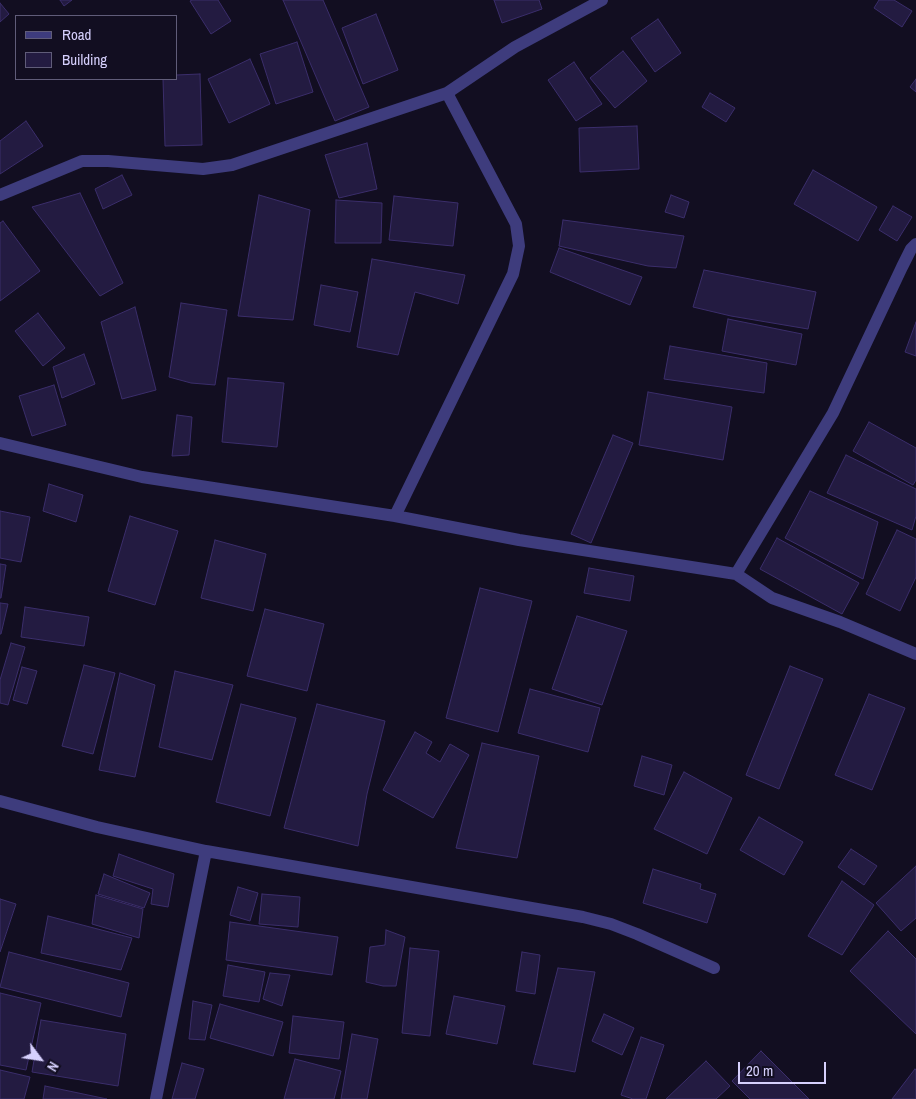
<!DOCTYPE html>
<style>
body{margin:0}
#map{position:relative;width:916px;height:1099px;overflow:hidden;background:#120e21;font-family:"Archivo Narrow",sans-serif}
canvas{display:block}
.legend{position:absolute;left:15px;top:15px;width:162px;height:65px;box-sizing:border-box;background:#120e21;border:1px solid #605c79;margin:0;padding:6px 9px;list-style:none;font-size:15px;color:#d6d0fd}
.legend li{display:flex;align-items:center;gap:10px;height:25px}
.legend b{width:25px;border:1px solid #605c79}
.north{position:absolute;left:15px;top:1034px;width:50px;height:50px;-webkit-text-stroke:4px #120e21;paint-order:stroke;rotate:121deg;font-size:14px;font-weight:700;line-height:20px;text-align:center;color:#d6d0fd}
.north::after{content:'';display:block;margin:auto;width:18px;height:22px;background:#d6d0fd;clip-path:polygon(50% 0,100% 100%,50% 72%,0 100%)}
.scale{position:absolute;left:738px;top:1062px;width:88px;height:22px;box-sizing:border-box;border:2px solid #d6d0fd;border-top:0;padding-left:6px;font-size:15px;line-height:18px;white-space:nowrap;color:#d6d0fd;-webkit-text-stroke:4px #120e21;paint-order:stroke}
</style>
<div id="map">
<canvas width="916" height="1099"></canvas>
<ul class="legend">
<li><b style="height:6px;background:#3e3c7d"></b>Road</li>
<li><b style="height:14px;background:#231b41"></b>Building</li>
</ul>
<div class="north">N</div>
<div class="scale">20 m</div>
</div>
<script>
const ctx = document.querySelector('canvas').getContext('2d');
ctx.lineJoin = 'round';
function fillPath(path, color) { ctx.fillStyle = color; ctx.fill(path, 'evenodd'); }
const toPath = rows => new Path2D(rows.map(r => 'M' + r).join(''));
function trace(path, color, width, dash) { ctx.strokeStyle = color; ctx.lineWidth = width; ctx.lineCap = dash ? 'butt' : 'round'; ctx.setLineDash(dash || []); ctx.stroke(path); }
const building = toPath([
 [60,0,72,0,64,6,60,0],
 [192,0,218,0,231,21,211,34,190,1,192,0],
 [283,0,323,0,369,107,335,121,283,0],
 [494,0,539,0,542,9,502,23,494,0],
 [879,0,894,0,912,11,902,27,874,8,879,0],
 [0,3,9,14,0,22,0,3],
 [376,14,398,70,363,84,342,28,376,14],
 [658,19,681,53,655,72,631,38,658,19],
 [297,42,313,92,276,104,260,54,297,42],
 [623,51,647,81,615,108,590,78,623,51],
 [250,59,270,104,229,123,208,79,250,59],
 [574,62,602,104,576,121,548,80,574,62],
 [200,74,202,145,165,146,163,79,176,79,176,75,200,74],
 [916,79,916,92,910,87,916,79],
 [710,93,735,108,726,122,702,107,710,93],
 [26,121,43,146,0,174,0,141,26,121],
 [637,126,639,169,580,172,579,128,637,126],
 [367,143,377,189,339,198,325,155,367,143],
 [813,170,877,207,858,241,794,204,813,170],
 [122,175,132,195,103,209,95,189,122,175],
 [80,193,123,283,100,296,32,207,80,193],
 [259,195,310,210,293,320,238,316,259,195],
 [671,195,689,202,684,218,665,212,671,195],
 [394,196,458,203,453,246,389,240,394,196],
 [336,200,382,203,381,243,335,243,336,200],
 [893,206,912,217,897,241,879,230,893,206],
 [563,220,684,236,676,268,648,266,559,246,563,220],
 [3,221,40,271,0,301,0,223,3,221],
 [559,248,642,277,630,305,550,272,559,248],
 [372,259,465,275,458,304,415,292,398,355,357,347,372,259],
 [704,270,816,292,808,329,731,316,693,307,704,270],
 [321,285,358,292,350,332,314,325,321,285],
 [181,303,227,310,215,385,191,383,169,377,181,303],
 [135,307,156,390,122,399,101,322,135,307],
 [38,313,65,348,43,366,15,331,38,313],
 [728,319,802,334,796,365,722,351,728,319],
 [916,322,916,356,905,352,916,322],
 [670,346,767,363,764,393,664,379,670,346],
 [84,354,95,384,62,398,53,367,84,354],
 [228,378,284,383,277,447,222,442,228,378],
 [54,385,66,425,32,436,19,396,54,385],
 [648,392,732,407,723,460,639,445,648,392],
 [177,415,192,417,189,455,172,456,177,415],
 [869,422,916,448,916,480,913,485,853,451,869,422],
 [613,435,633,443,591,543,571,534,613,435],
 [846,455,916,489,916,516,912,530,827,493,846,455],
 [49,484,83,495,76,522,43,511,49,484],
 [810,491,878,522,863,579,785,538,810,491],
 [0,511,30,517,21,562,0,558,0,511],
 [130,516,178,531,155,605,108,591,130,516],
 [897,530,916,539,916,577,900,611,866,594,897,530],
 [777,538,859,583,842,614,760,569,777,538],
 [215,540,266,554,253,611,201,598,215,540],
 [0,564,6,565,1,598,0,598,0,564],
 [589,568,634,576,630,601,584,593,589,568],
 [480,588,532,601,498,732,446,718,480,588],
 [0,603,8,604,1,634,0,634,0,603],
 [25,607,89,617,84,646,21,637,25,607],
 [265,609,324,624,307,691,247,676,265,609],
 [577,616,627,631,602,705,552,689,577,616],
 [11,643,25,647,8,705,0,703,0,680,11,643],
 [84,665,115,673,93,754,62,746,84,665],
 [790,666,823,679,779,789,746,775,790,666],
 [22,667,37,671,27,704,13,700,22,667],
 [175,671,233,685,212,760,159,747,175,671],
 [120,673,155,685,135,777,99,770,120,673],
 [530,689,600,708,588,752,518,733,530,689],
 [869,694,905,708,872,790,835,775,869,694],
 [241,704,296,718,270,816,216,802,241,704],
 [317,704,385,721,367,794,358,846,284,828,317,704],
 [415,732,432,742,426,753,440,762,450,744,469,755,433,818,383,790,415,732],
 [482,743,539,756,517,858,456,848,482,743],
 [642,756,672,765,664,795,634,786,642,756],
 [684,772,732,798,707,854,654,829,684,772],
 [759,817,803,842,784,875,740,850,759,817],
 [851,849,877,866,864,885,838,867,851,849],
 [119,854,174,874,168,907,151,904,153,889,113,876,119,854],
 [916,866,916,918,901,931,876,903,916,866],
 [653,869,701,884,700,889,716,894,707,923,643,903,653,869],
 [104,874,150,893,144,908,98,894,104,874],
 [842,881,874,905,842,955,808,936,842,881],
 [238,887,258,893,250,921,230,915,238,887],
 [262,894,300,897,298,927,259,924,262,894],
 [96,895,143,909,139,938,92,924,96,895],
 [0,899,16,904,0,952,0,899],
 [48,916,132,938,121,970,41,953,48,916],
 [230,922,338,937,332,975,226,960,230,922],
 [386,930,405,937,396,986,383,986,366,982,370,947,385,945,386,930],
 [888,931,916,959,916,1034,850,971,888,931],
 [410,948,439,951,430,1036,402,1033,410,948],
 [9,952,129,983,121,1017,0,987,9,952],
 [522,952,540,955,535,994,516,991,522,952],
 [228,965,265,972,259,1002,223,996,228,965],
 [558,968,595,972,575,1072,533,1064,558,968],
 [270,973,290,975,282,1006,263,999,270,973],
 [0,993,41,1003,26,1070,0,1065,0,993],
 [454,996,505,1006,497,1044,446,1034,454,996],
 [193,1001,212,1005,205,1040,189,1039,193,1001],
 [220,1004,283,1022,273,1056,210,1038,220,1004],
 [604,1014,634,1028,622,1055,592,1041,604,1014],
 [293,1016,344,1022,339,1059,289,1053,293,1016],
 [41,1020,126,1034,118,1086,32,1072,41,1020],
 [352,1034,378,1039,367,1099,341,1099,352,1034],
 [641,1037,664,1045,646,1099,633,1099,621,1095,641,1037],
 [761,1051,809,1099,750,1099,732,1081,761,1051],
 [295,1059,341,1071,334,1099,284,1099,295,1059],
 [706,1061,730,1086,716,1099,666,1099,706,1061],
 [182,1063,204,1069,195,1099,172,1099,182,1063],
 [915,1069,916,1070,916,1099,892,1099,915,1069],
 [0,1070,30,1077,24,1099,0,1099,0,1070],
 [45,1086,107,1099,43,1099,45,1086]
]);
fillPath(building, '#231b41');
trace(building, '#3b2e6b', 1);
trace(toPath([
 [0,195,82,161,108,161,203,169,232,165,447,93,515,47,602,0],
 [0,443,142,477,395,516,519,540,736,574,772,598,840,622,916,654],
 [395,516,513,274,519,246,516,224,447,93],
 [736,574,833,413,902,267,911,249,916,244],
 [0,801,97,827,206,851,583,917,611,924,637,934,714,968],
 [156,1099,206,851]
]), '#3e3c7d', 12);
</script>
